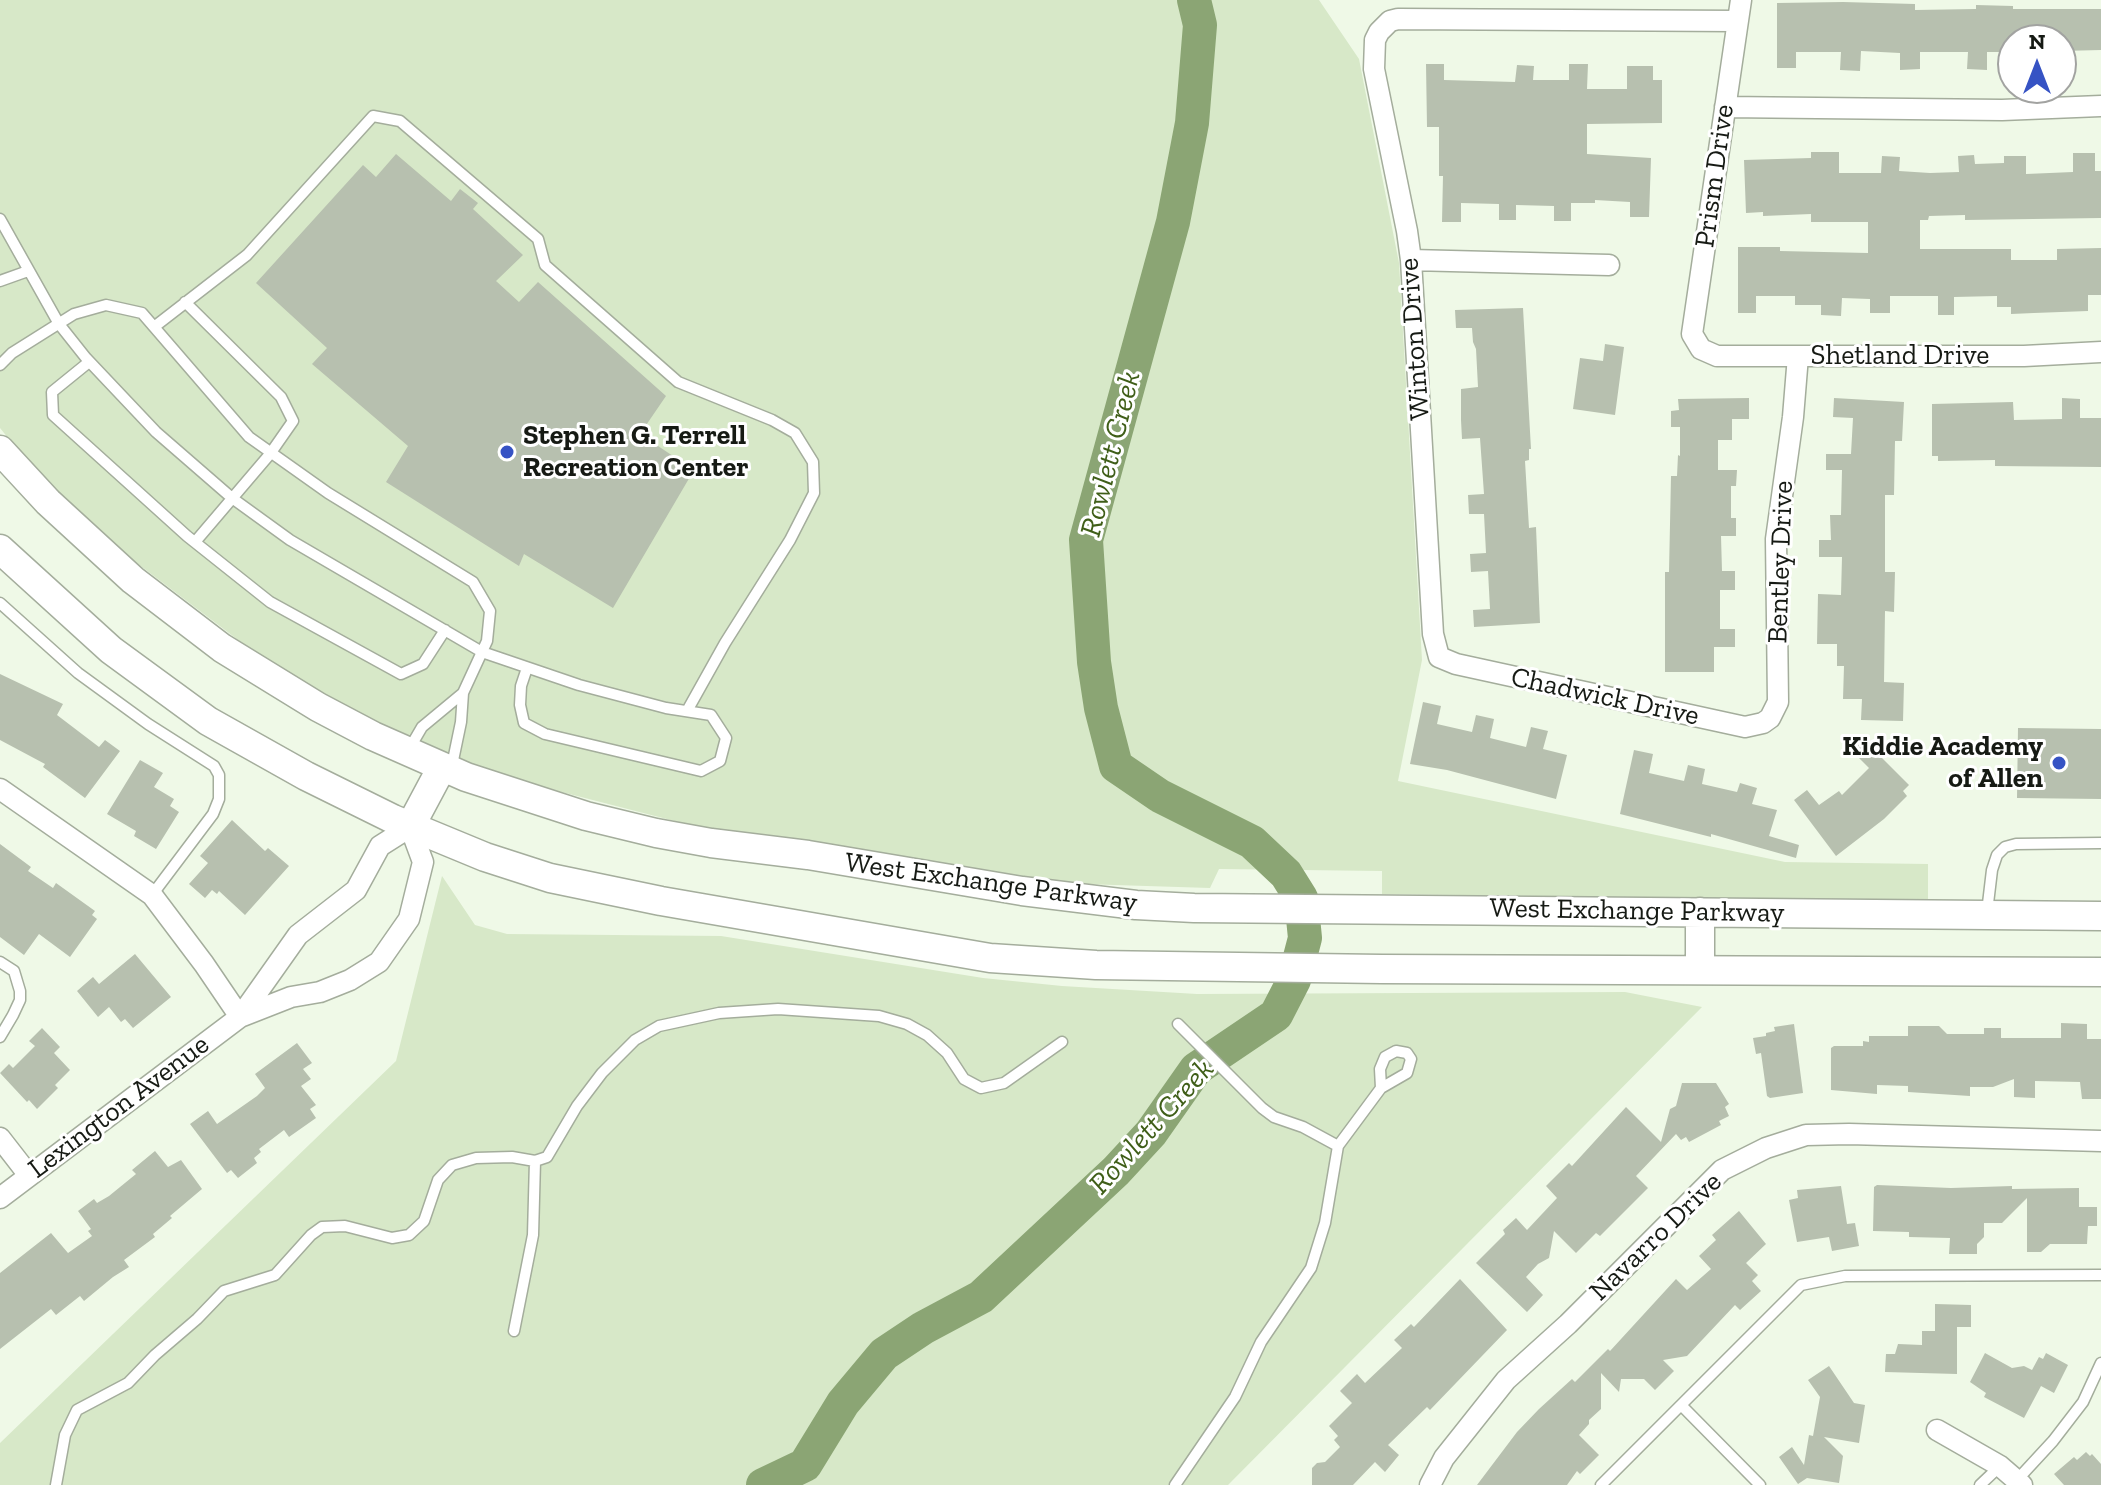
<!DOCTYPE html>
<style>
body{margin:0}
#map{position:relative;width:2101px;height:1485px;overflow:hidden;background:#eff9e7;font-family:"Zilla Slab",serif}
canvas{display:block}
.north{position:absolute;left:1997px;top:24px;width:80px;height:80px;box-sizing:border-box;background:#fff;border:2px solid #a2a3a1;border-radius:50%;rotate:0deg;font-size:22px;font-weight:700;line-height:32px;text-align:center;color:#161a14}
.north::after{content:'';display:block;margin:auto;width:28px;height:36px;background:#3653c4;clip-path:polygon(50% 0,100% 100%,50% 72%,0 100%)}
</style>
<div id="map">
<canvas width="2101" height="1485"></canvas>
<div class="north">N</div>
</div>
<script>
const ctx = document.querySelector('canvas').getContext('2d');
ctx.lineJoin = 'round';
function fillPath(path, color) { ctx.fillStyle = color; ctx.fill(path, 'evenodd'); }
const toPath = rows => new Path2D(rows.map(r => 'M' + r).join(''));
function trace(path, color, width, dash) { ctx.strokeStyle = color; ctx.lineWidth = width; ctx.lineCap = dash ? 'butt' : 'round'; ctx.setLineDash(dash || []); ctx.stroke(path); }
function drawText(font, color, halo, rows, align = 'center') {
  ctx.font = font + ' "Zilla Slab",serif'; ctx.lineWidth = 6; ctx.setLineDash([]); ctx.textBaseline = 'middle'; ctx.strokeStyle = halo; ctx.fillStyle = color; for (const [text, x, y, turn = 0] of rows) {
    ctx.save(); ctx.translate(x, y); ctx.rotate((+turn || 0) * Math.PI / 180); ctx.textAlign = isNaN(turn) ? turn : align; if (halo) ctx.strokeText(text, 0, 0); ctx.fillText(text, 0, 0); ctx.restore();
  }
}
fillPath(toPath([
 [0,0,1319,0,1359,59,1399,263,1422,660,1398,781,1785,862,1928,864,1928,901,1382,894,1382,871,1219,869,1210,888,1051,883,694,826,546,788,435,752,275,668,117,548,38,475,0,428],
 [442,876,475,925,507,934,721,936,983,978,1062,986,1197,994,1625,992,1702,1007,1228,1485,0,1485,0,1443,396,1061]
]), '#d7e8c8');
trace(toPath([
 [763,1485,805,1465,843,1403,884,1354,923,1328,981,1297,1116,1171,1151,1133,1196,1069,1276,1015,1294,980,1305,938,1301,898,1286,874,1252,842,1160,796,1116,766,1101,708,1094,662,1086,540,1173,222,1192,123,1200,25,1194,0]
]), '#8ba574', 34);
fillPath(toPath([
 [1843,2,1915,4,1915,10,1976,9,1976,5,2013,6,2013,9,2101,9,2101,50,2061,51,2061,40,2012,40,2012,52,1987,52,1987,70,1967,69,1968,52,1920,52,1920,69,1900,70,1900,53,1861,51,1860,71,1840,70,1841,52,1796,52,1796,68,1777,68,1777,3],
 [1426,64,1444,64,1444,80,1515,82,1517,65,1534,66,1533,80,1569,80,1569,64,1588,64,1587,89,1627,89,1627,66,1653,66,1653,80,1662,80,1662,123,1587,124,1587,154,1651,158,1649,217,1630,217,1630,202,1595,200,1595,203,1571,203,1571,221,1554,221,1554,206,1516,205,1516,220,1499,220,1499,204,1461,203,1461,222,1442,222,1443,176,1439,176,1439,127,1427,127],
 [1811,152,1839,152,1839,173,1881,173,1882,156,1900,157,1899,171,1930,173,1959,172,1958,156,1974,155,1975,164,2004,163,2004,156,2026,156,2026,174,2073,172,2073,153,2095,153,2095,171,2101,171,2101,218,1965,220,1965,215,1929,216,1928,220,1920,220,1920,249,2011,249,2011,260,2057,260,2057,249,2101,248,2101,295,2088,295,2088,311,2034,313,2011,314,2011,307,1997,307,1997,296,1954,297,1954,315,1938,315,1938,296,1890,296,1890,313,1870,313,1870,299,1842,298,1841,316,1821,315,1821,305,1795,305,1795,296,1756,296,1756,313,1738,313,1738,247,1780,247,1780,251,1868,253,1868,222,1811,222,1811,214,1763,216,1763,212,1746,213,1744,160,1811,158],
 [396,154,451,201,460,189,478,203,473,209,523,255,496,281,519,302,538,282,666,396,640,434,694,470,613,608,524,554,519,566,386,482,408,446,312,364,327,348,256,283,363,165,376,177],
 [1523,308,1531,449,1529,449,1529,460,1525,461,1529,528,1536,527,1540,623,1474,627,1473,610,1490,609,1488,571,1471,572,1470,554,1486,553,1484,514,1469,514,1468,495,1484,494,1480,438,1462,439,1461,420,1461,389,1478,387,1476,349,1473,342,1472,328,1456,328,1455,310],
 [1605,344,1624,347,1615,415,1573,409,1580,358,1603,361],
 [1749,398,1749,419,1732,419,1732,440,1718,440,1718,470,1737,470,1736,486,1731,486,1731,518,1736,518,1736,536,1721,536,1722,571,1735,571,1735,590,1720,590,1720,629,1735,629,1735,647,1714,647,1714,672,1665,672,1665,572,1669,572,1671,476,1677,476,1678,455,1680,456,1680,427,1671,427,1671,411,1679,410,1678,399],
 [1834,398,1904,402,1902,441,1895,441,1894,495,1885,495,1885,572,1895,572,1894,612,1885,611,1884,682,1904,683,1903,721,1861,720,1862,699,1843,699,1844,666,1837,666,1837,644,1817,644,1818,594,1841,595,1842,557,1819,557,1819,540,1831,540,1830,515,1841,515,1842,470,1826,470,1826,454,1851,454,1853,418,1833,417],
 [2062,398,2080,399,2080,418,2101,418,2101,467,1995,466,1995,460,1938,461,1938,456,1932,456,1932,404,2013,402,2014,420,2062,419],
 [0,674,63,704,57,715,99,747,105,740,120,751,85,798,43,767,45,764,0,740],
 [1423,702,1441,706,1437,724,1472,732,1476,715,1494,719,1490,738,1526,747,1531,727,1548,731,1543,749,1567,755,1556,799,1447,770,1410,764],
 [2018,728,2101,729,2101,799,2017,798],
 [1861,737,1909,785,1903,791,1907,796,1884,819,1836,856,1794,800,1807,790,1819,805,1839,791,1842,795,1869,768,1849,748],
 [1634,750,1653,754,1649,773,1684,781,1688,765,1705,769,1702,784,1737,792,1740,783,1757,788,1752,804,1777,810,1769,836,1799,845,1796,858,1711,834,1711,837,1620,814],
 [140,760,163,773,154,787,174,799,170,806,179,812,156,849,134,836,136,831,107,814],
 [232,820,265,851,268,848,289,866,245,915,219,891,217,894,212,890,205,898,189,884,208,863,200,856],
 [0,844,31,867,28,871,53,888,56,883,95,911,92,915,97,919,70,957,39,934,24,955,0,937],
 [135,954,171,997,133,1028,125,1019,121,1022,109,1007,98,1017,77,991,93,977,99,984],
 [2061,1023,2087,1024,2087,1039,2101,1039,2101,1099,2082,1099,2080,1082,2035,1081,2035,1098,2014,1097,2014,1079,1993,1087,1970,1087,1970,1096,1908,1092,1908,1086,1877,1085,1877,1094,1831,1090,1831,1048,1834,1046,1863,1046,1863,1041,1869,1042,1869,1036,1908,1036,1908,1026,1939,1026,1947,1034,1984,1034,1984,1028,2001,1028,2001,1038,2061,1038],
 [1794,1024,1803,1093,1770,1098,1767,1096,1761,1053,1756,1054,1753,1038,1766,1036,1766,1033,1775,1031,1774,1027],
 [42,1028,60,1047,54,1053,70,1070,55,1085,58,1088,37,1109,29,1100,27,1102,0,1073,9,1064,13,1068,35,1046,29,1041],
 [297,1043,312,1063,303,1069,311,1079,301,1086,316,1105,310,1109,316,1118,289,1137,284,1130,259,1149,261,1152,254,1158,257,1163,238,1178,231,1170,227,1173,190,1124,208,1111,217,1124,257,1096,265,1088,255,1074],
 [1682,1083,1716,1083,1729,1104,1725,1107,1729,1116,1719,1121,1721,1125,1689,1142,1686,1137,1681,1140,1676,1134,1636,1176,1648,1188,1600,1236,1596,1233,1576,1253,1554,1231,1549,1258,1538,1264,1526,1277,1543,1295,1527,1312,1476,1263,1505,1234,1503,1230,1516,1218,1527,1230,1557,1198,1546,1186,1569,1163,1572,1166,1626,1107,1661,1142,1670,1109,1676,1106],
 [155,1151,168,1167,181,1160,202,1189,170,1216,172,1218,153,1234,155,1237,124,1260,129,1267,113,1277,84,1301,80,1296,56,1315,51,1309,0,1349,0,1273,51,1233,68,1253,92,1236,88,1231,91,1229,78,1211,94,1199,97,1203,109,1196,136,1174,132,1170],
 [1877,1185,1951,1188,2012,1186,2012,1189,2079,1188,2079,1207,2097,1207,2097,1226,2088,1226,2087,1244,2050,1244,2041,1252,2027,1252,2027,1198,2002,1223,1984,1223,1984,1237,1977,1244,1977,1254,1949,1254,1950,1238,1909,1237,1909,1232,1873,1231,1874,1187],
 [1841,1186,1847,1224,1855,1223,1859,1246,1832,1251,1829,1237,1797,1242,1789,1200,1798,1198,1797,1190],
 [1739,1211,1766,1244,1746,1263,1758,1275,1752,1281,1761,1291,1740,1310,1735,1305,1687,1356,1663,1360,1674,1371,1655,1390,1644,1379,1621,1379,1619,1392,1601,1373,1601,1409,1589,1420,1589,1424,1579,1435,1599,1455,1580,1474,1577,1471,1567,1485,1477,1485,1517,1432,1539,1409,1572,1379,1575,1382,1608,1349,1610,1351,1676,1279,1687,1290,1711,1269,1699,1256,1716,1240,1712,1235],
 [1460,1279,1507,1330,1430,1410,1427,1407,1388,1445,1399,1455,1385,1472,1375,1462,1353,1485,1312,1485,1312,1468,1317,1463,1325,1462,1340,1447,1334,1440,1338,1436,1329,1426,1352,1403,1340,1391,1357,1374,1365,1383,1402,1348,1394,1340,1411,1324,1414,1327],
 [1935,1304,1971,1305,1971,1327,1957,1327,1957,1374,1885,1372,1886,1354,1895,1354,1898,1344,1922,1345,1922,1331,1935,1331],
 [1985,1353,2012,1368,2024,1366,2032,1370,2039,1357,2043,1359,2046,1353,2068,1365,2054,1393,2041,1386,2024,1418,1984,1397,1986,1393,1970,1382],
 [1829,1366,1854,1403,1865,1405,1859,1443,1824,1437,1843,1456,1839,1483,1807,1478,1798,1484,1779,1457,1792,1447,1804,1465,1809,1435,1813,1436,1820,1397,1808,1380],
 [2086,1452,2090,1456,2092,1454,2101,1464,2101,1485,2064,1485,2054,1474,2074,1457,2077,1460]
]), '#b7c0af');
const service = toPath([
 [0,219,59,324,86,358,156,432,232,498,290,540,482,652,579,685,666,708,711,715,726,738,720,761,701,771,545,734,524,723,520,705,521,686,527,668],
 [0,281,28,271],
 [185,302,281,397,293,421,270,454,195,542],
 [154,327,247,255,373,116,400,121,538,239,545,265,678,382,772,420,795,433,813,462,814,493,790,540,725,643,687,711],
 [89,362,52,392,53,415,187,536,270,602,401,674,423,664,445,630],
 [0,365,12,353,74,314,106,305,142,313,249,437,328,493,473,582,490,611,487,641,463,693,422,727,408,751],
 [0,603,78,673,148,724,214,766,219,775,219,799,213,814,152,895],
 [451,770,461,722,463,693],
 [1987,912,1992,870,1997,855,2005,847,2016,844,2101,843],
 [0,962,14,971,20,991,20,1000,13,1015,0,1037],
 [1338,1146,1381,1088,1407,1073,1411,1059,1407,1053,1396,1051,1385,1057,1380,1069,1381,1088],
 [514,1331,533,1235,535,1161],
 [1681,1405,1760,1485],
 [2017,1480,2053,1441,2083,1402,2101,1363],
 [56,1485,65,1435,77,1410,128,1383,155,1355,197,1319,224,1291,275,1275,311,1235,322,1227,345,1226,392,1238,409,1235,424,1221,438,1180,452,1165,476,1158,512,1157,535,1161,547,1157,577,1106,602,1073,635,1040,659,1026,719,1013,778,1009,879,1016,907,1024,927,1035,947,1053,964,1079,981,1088,1004,1083,1062,1042],
 [1175,1485,1235,1397,1261,1342,1311,1268,1325,1223,1338,1146,1303,1127,1274,1117,1262,1108,1178,1024],
 [1601,1485,1801,1285,1845,1276,2101,1275],
 [1980,1485,2000,1466]
]);
const minor = toPath([
 [1741,0,1692,334,1701,349,1717,356,2024,356,2101,352],
 [1736,21,1398,19,1390,21,1379,32,1375,40,1374,69,1407,231,1411,260,1433,634,1439,657,1456,664,1745,727,1763,723,1770,718,1778,702,1776,539,1793,417,1798,356],
 [1725,107,2002,110,2101,106],
 [1411,260,1609,265],
 [0,789,152,895,204,964,240,1017],
 [0,1138,28,1174],
 [0,1198,240,1017,291,997,320,992,350,980,379,962,409,919,423,862,410,827,380,846,356,890,298,935,240,1017],
 [1937,1430,2000,1466,2022,1485],
 [1430,1485,1444,1458,1506,1380,1568,1324,1722,1170,1766,1148,1806,1135,1849,1134,2101,1141]
]);
const secondary = toPath([
 [0,450,48,502,133,580,222,648,318,707,373,736,466,777,586,816,656,833,711,843,808,855,1022,891,1136,905,1194,908,2101,916],
 [0,549,111,650,208,721,306,776,393,819,485,857,550,878,661,901,990,958,1096,965,1382,969,2101,972],
 [410,827,442,767],
 [1700,912,1700,969]
]);
trace(service, '#a4ad9c', 13);
trace(minor, '#a4ad9c', 23);
trace(secondary, '#a4ad9c', 31);
trace(service, '#fff', 10);
trace(minor, '#fff', 20);
trace(secondary, '#fff', 28);
for (const [x, y, r, color] of [
 [507,452,8,"#3653c4"],
 [2059,763,8,"#3653c4"]
]) { const dot = new Path2D(); dot.arc(x, y, r, 0, 2 * Math.PI); ctx.fillStyle = color; ctx.fill(dot); trace(dot, '#fff', 3); }
drawText('28px', '#161a14', '#fff', [
 ["Prism Drive",1715,176,-82],
 ["Winton Drive",1415,339,-94],
 ["Shetland Drive",1900,356],
 ["Bentley Drive",1781,562,-88],
 ["Chadwick Drive",1605,697,12],
 ["West Exchange Parkway",991,883,8],
 ["West Exchange Parkway",1637,911,1],
 ["Lexington Avenue",119,1107,-37],
 ["Navarro Drive",1656,1237,-44]
]);
drawText('bold 28px', '#161a14', '#fff', [
 ["Stephen G. Terrell",523,436],
 ["Recreation Center",523,468],
 ["Kiddie Academy",2043,747,"right"],
 ["of Allen",2043,779,"right"]
], 'left');
drawText('italic 30px', '#3f5e18', '#fff', [
 ["Rowlett Creek",1111,454,-76],
 ["Rowlett Creek",1152,1127,-48]
]);
</script>
